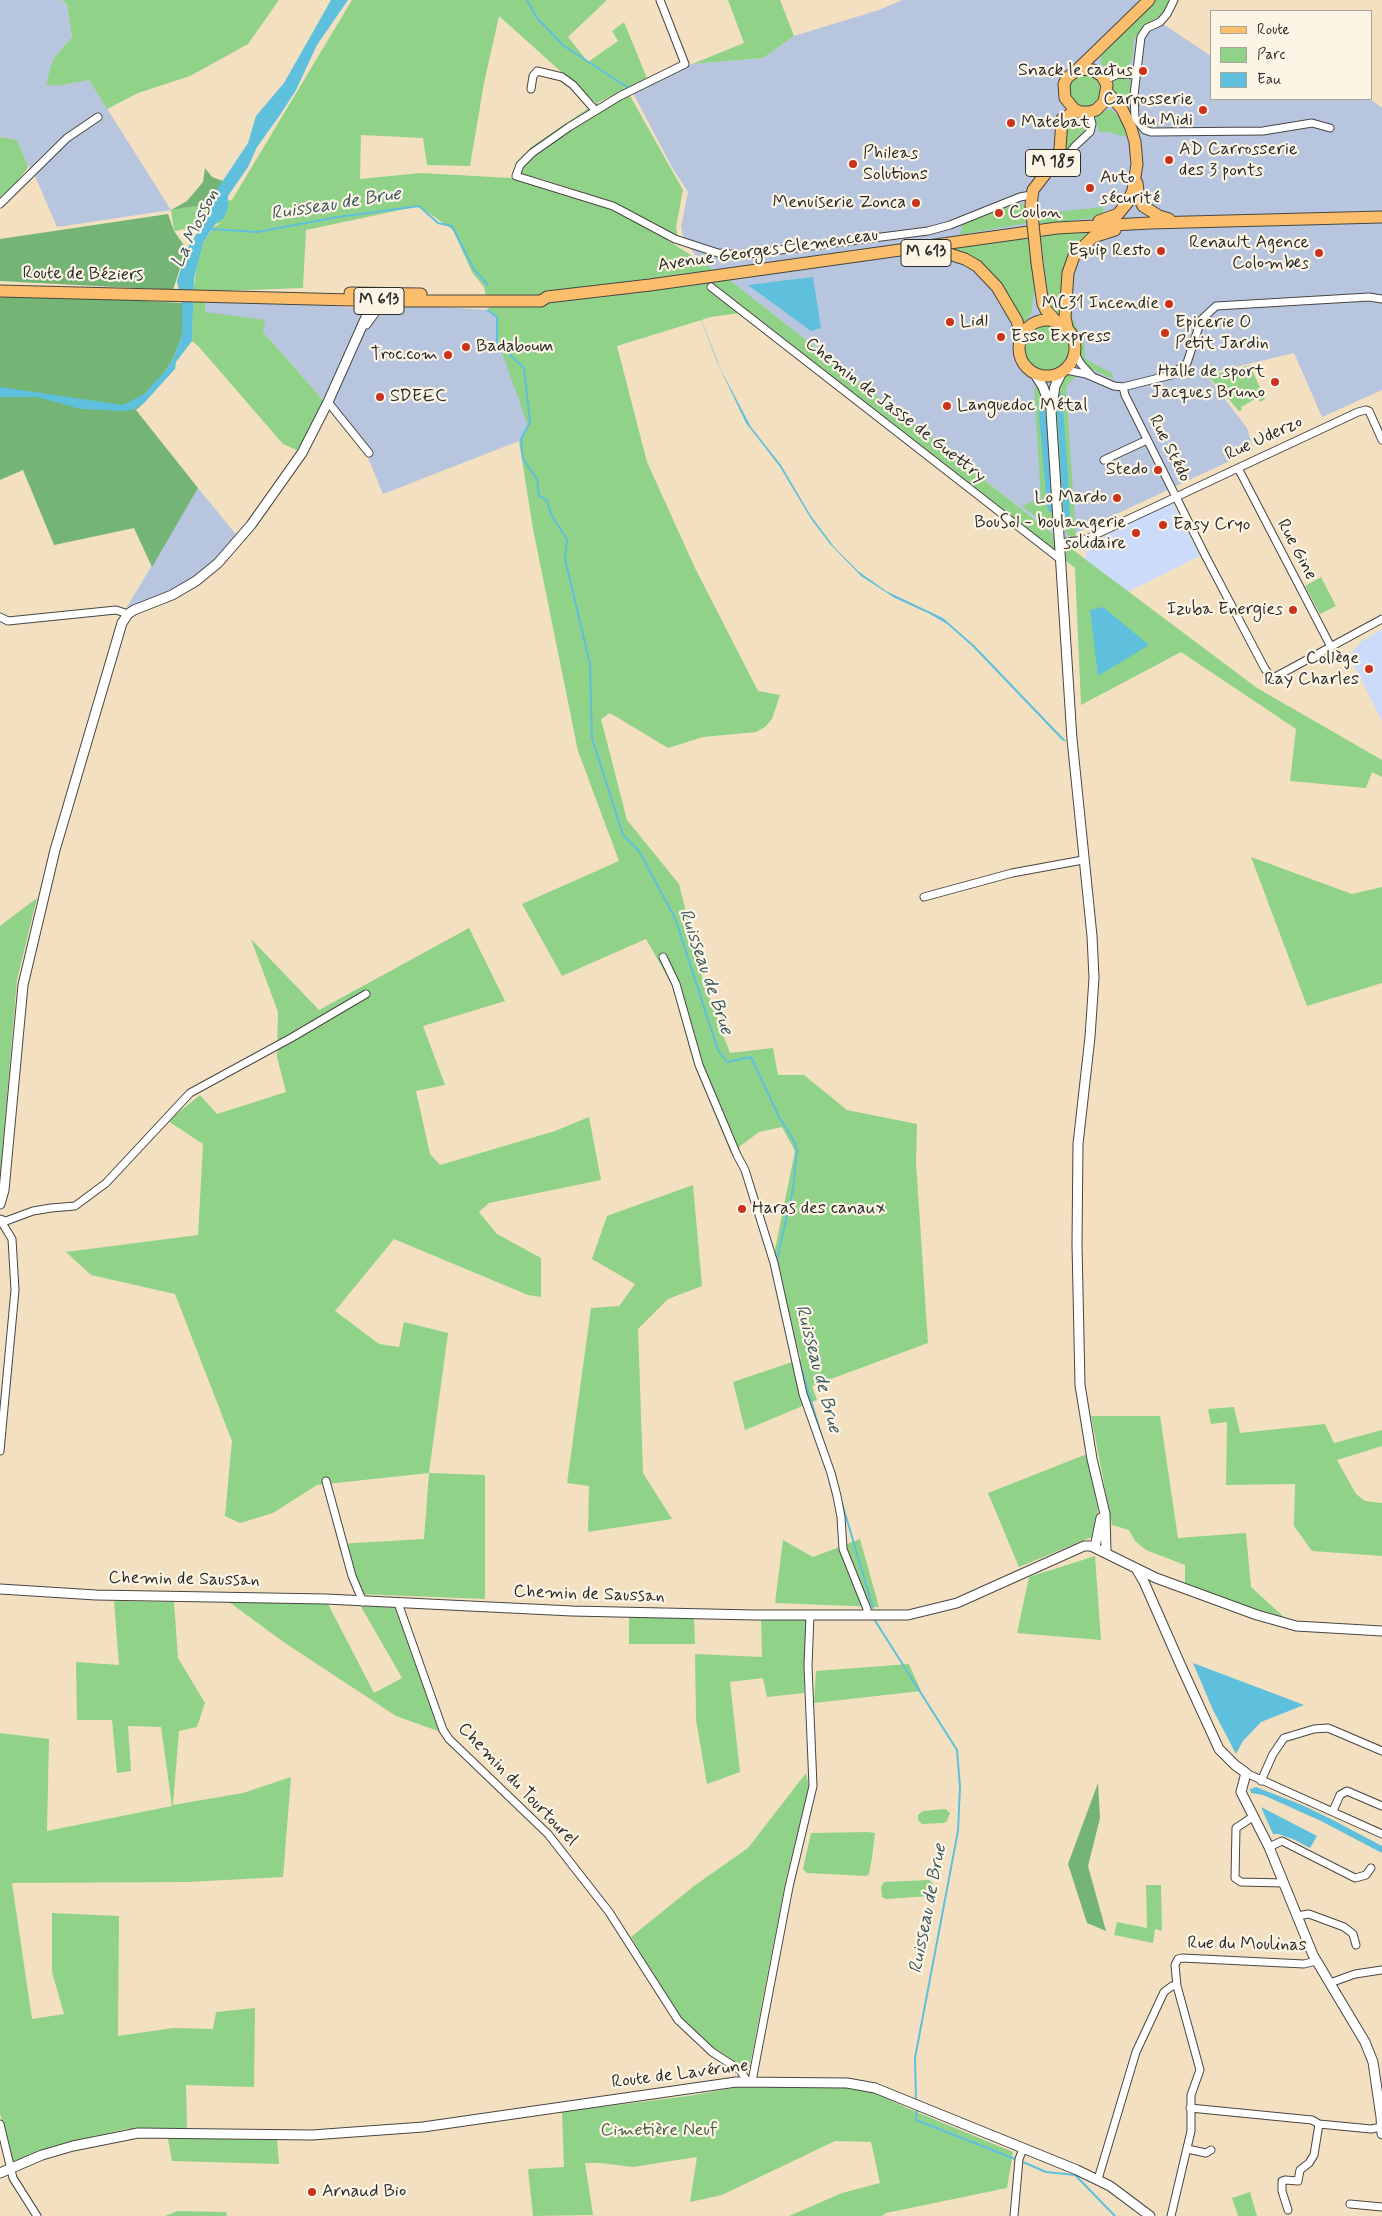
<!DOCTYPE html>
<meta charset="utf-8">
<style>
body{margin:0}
#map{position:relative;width:1382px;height:2216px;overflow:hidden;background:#f2e0c1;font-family:Mynerve,sans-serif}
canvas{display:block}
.legend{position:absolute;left:1210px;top:10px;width:162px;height:90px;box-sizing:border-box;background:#fcf5e5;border:1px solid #a8a49b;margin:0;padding:6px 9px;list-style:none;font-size:15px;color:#2b2b2b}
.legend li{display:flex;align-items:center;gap:10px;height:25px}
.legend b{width:25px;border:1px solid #a8a49b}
</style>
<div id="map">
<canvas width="1382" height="2216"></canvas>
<ul class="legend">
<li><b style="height:6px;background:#fabe6d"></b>Route</li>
<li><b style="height:14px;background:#91d289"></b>Parc</li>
<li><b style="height:14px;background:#5ec0dd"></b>Eau</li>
</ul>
</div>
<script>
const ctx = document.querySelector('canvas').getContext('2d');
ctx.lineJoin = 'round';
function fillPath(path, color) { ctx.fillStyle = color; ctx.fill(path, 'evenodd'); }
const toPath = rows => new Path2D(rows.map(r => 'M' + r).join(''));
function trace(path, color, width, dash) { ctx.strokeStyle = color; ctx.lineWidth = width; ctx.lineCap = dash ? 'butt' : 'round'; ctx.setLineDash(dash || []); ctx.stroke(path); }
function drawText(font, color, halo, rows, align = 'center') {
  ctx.font = font + ' Mynerve,sans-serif'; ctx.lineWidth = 4.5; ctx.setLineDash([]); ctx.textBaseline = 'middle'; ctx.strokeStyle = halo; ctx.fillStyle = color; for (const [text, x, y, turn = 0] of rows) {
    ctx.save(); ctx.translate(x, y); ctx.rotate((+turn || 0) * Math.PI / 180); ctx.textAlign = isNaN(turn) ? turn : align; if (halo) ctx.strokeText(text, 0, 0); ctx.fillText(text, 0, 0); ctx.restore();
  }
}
fillPath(toPath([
 [1172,502,1200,556,1127,592,1085,559,1088,544],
 [1382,629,1382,721,1351,660,1350,654,1362,641]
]), '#cbdbf9');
fillPath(toPath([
 [0,0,61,0,67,4,72,37,53,59,57,86,89,80,171,210,57,227,35,176,28,165,17,140,0,137],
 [902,0,1161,0,1160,22,1211,56,1211,99,1364,99,1373,101,1382,108,1382,390,1322,417,1294,353,1206,374,1247,428,1253,450,1061,540,731,281,700,262,684,239,681,227,688,192,673,169,633,93,692,64,763,58,794,36,879,10],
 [206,299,301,303,367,309,324,401,263,332,205,312],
 [394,304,489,310,496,315,499,345,530,428,519,441,383,494,366,453,331,403,367,326],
 [198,488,238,537,217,560,195,578,171,592,124,612]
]), '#b7c5de');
fillPath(toPath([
 [61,0,279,0,248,44,190,76,138,93,107,109,89,80,57,86,46,85,53,59,72,37,67,4],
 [352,0,607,0,568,37,588,62,618,41,612,31,624,22,647,78,597,103,606,107,629,94,683,190,676,227,678,238,613,202,539,178,514,172,531,147,596,103,499,16,484,83,470,166,427,165,423,138,361,135,360,179,421,173,511,178,598,204,644,225,731,281,1085,559,1257,688,1382,760,1382,777,1372,772,1366,788,1290,781,1296,729,1181,652,1081,705,1075,568,747,312,711,317,617,346,647,462,695,568,758,691,780,695,772,719,765,727,756,732,703,737,668,748,610,713,601,719,627,820,679,884,703,981,730,1053,773,1048,778,1075,804,1075,847,1110,917,1124,916,1162,928,1343,812,1386,817,1400,745,1430,733,1382,801,1359,788,1316,774,1254,795,1151,782,1127,759,1132,731,1153,694,1064,672,985,646,939,562,976,522,904,619,861,578,751,533,529,519,441,529,428,499,345,496,315,489,310,484,287,472,272,453,230,419,206,306,230,303,288,193,292,199,253,203,243,214,227,221,223,174,231,171,210,232,200],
 [728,0,780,0,794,36,763,58,692,64,744,43],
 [1151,0,1170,0,1162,14,1142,28,1134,40,1132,59,1127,68,1106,69,1101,64,1101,54],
 '1068 90a17 17 0 1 1 34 0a17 17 0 1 1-34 0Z',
 [1123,77,1130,78,1132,115,1112,92,1110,85,1114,79],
 [1111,109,1125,124,1128,135,1122,136,1108,132,1099,132,1095,119,1099,113],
 [1075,116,1081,116,1087,119,1088,126,1064,153,1066,126,1069,120],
 [0,137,17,140,28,165,27,169,0,202],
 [1019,203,1026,207,1027,223,960,235,963,224],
 [1103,207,1103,217,1037,224,1036,214],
 [1104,229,1071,252,1065,263,1061,314,1055,314,1050,306,1040,234],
 [1027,235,1035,287,1031,314,1024,323,1019,320,990,273,940,247],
 [206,299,205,312,265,320,263,332,324,401,299,451,283,444,199,347,192,341,193,300],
 [1070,301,1073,301,1072,318,1084,341,1085,359,1112,373,1113,379,1091,369,1081,359,1081,343,1078,333,1070,324],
 '1024 348a23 23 0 1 1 46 0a23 23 0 1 1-46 0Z',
 [1250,365,1265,399,1260,402,1257,398,1241,407,1242,410,1239,411,1208,376],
 [1071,374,1077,375,1066,387,1076,537,1071,538,1062,526,1055,410,1057,389,1063,377],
 [1034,387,1041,389,1047,409,1056,532,1022,506,1041,498],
 [1321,577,1336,606,1320,614,1305,586],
 [1251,857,1352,894,1382,887,1382,983,1307,1006],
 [37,898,17,980,0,1176,0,926],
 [469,928,505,1001,423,1026,445,1085,416,1091,430,1154,440,1165,555,1131,589,1117,601,1180,489,1203,479,1212,497,1234,541,1258,541,1297,528,1295,394,1239,335,1311,379,1344,399,1347,404,1322,448,1333,429,1473,485,1475,485,1599,357,1594,338,1544,424,1539,429,1473,317,1485,273,1513,240,1523,225,1516,232,1441,175,1294,91,1275,66,1252,198,1235,203,1144,168,1121,200,1095,217,1114,286,1092,277,1057,278,1012,251,939,319,1010],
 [693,1185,702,1286,668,1299,638,1329,643,1473,672,1519,588,1532,589,1486,567,1483,591,1308,619,1306,635,1284,592,1259,607,1216],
 [1234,1407,1240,1433,1325,1424,1334,1443,1382,1430,1382,1446,1337,1460,1356,1494,1365,1501,1382,1503,1382,1556,1312,1551,1294,1526,1295,1484,1226,1485,1227,1422,1211,1424,1208,1409],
 [1091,1416,1160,1416,1178,1538,1246,1533,1251,1587,1285,1618,1229,1602,1185,1586,1185,1565,1146,1550,1135,1541,1129,1530,1112,1525],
 [1087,1454,1098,1510,1094,1536,1019,1567,988,1493],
 [860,1539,879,1607,775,1603,783,1540,813,1557],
 [1095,1556,1101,1640,1017,1633,1029,1577],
 [114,1601,174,1602,178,1658,205,1703,197,1727,179,1731,173,1805,243,1793,291,1777,283,1877,188,1882,12,1883,32,2019,64,2014,52,1972,52,1913,119,1916,118,2036,173,2028,213,2029,216,2012,255,2008,254,2087,186,2085,187,2129,126,2129,57,2145,12,2162,0,2113,0,1733,49,1739,47,1831,172,1806,161,1727,128,1726,131,1771,117,1773,112,1720,77,1720,76,1662,119,1665],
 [229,1602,328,1604,374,1693,402,1678,359,1603,395,1607,441,1732,396,1716,282,1641],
 [761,1616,806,1617,804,1693,767,1697,763,1678,730,1682,740,1772,707,1784,696,1720,695,1654,762,1657],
 [629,1617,694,1617,695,1644,629,1644],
 [909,1664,921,1691,814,1703,816,1671],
 [806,1773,809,1787,786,1879,749,2070,714,2048,679,2016,631,1937,694,1886,748,1848],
 [946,1809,950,1813,947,1821,944,1823,922,1824,918,1820,918,1815,923,1811],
 [868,1832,875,1833,872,1858,869,1874,866,1876,807,1873,803,1869,811,1833],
 [929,1880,933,1883,933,1893,931,1896,886,1899,882,1897,881,1887,884,1882],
 [1146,1885,1161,1885,1162,1931,1155,1929,1153,1943,1114,1935,1117,1922,1147,1928],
 [738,2087,856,2087,873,2092,907,2108,1013,2152,1007,2188,886,2213,882,2216,789,2216,842,2193,880,2183,871,2142,835,2141,722,2195,690,2202,697,2157,633,2167,600,2163,585,2163,593,2215,533,2216,528,2169,564,2167,562,2112,688,2096],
 [168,2139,277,2139,279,2164,172,2161],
 [1250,2192,1257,2216,1238,2216,1232,2198],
 [178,2211,226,2212,227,2216,165,2216]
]), '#91d289');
fillPath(toPath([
 [205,168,212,177,223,181,209,204,171,210,187,201,203,182],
 [168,214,174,231,188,251,184,256,173,290,0,281,0,239],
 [0,293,182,303,182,335,173,359,145,402,136,410,198,488,152,567,134,528,54,545,23,470,0,480],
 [1098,1783,1100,1818,1088,1866,1106,1931,1087,1923,1068,1864]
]), '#74b475');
fillPath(toPath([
 [331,0,348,0,317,45,296,90,280,115,257,147,248,167,228,196,228,208,224,218,216,223,203,243,194,279,192,341,176,362,175,369,145,402,135,409,124,411,81,409,37,397,0,397,0,387,123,405,144,394,166,370,173,359,182,335,182,303,177,281,188,247,203,224,218,188,248,143,256,116,284,83],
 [813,277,821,328,811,331,748,285],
 [689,287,720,368,751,427,781,465,811,516,835,548,858,571,886,591,943,618,975,646,1067,742,1062,740,972,646,947,624,930,614,895,598,861,576,830,544,811,519,780,467,746,423,717,362],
 [1059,392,1062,394,1068,474,1070,523,1068,528,1065,523,1061,475,1057,410],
 [1038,403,1044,407,1047,426,1053,511,1050,513,1047,506],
 [1103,607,1149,645,1098,676,1090,610],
 [1193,1663,1291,1700,1304,1705,1261,1722,1243,1741,1236,1754,1213,1710],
 [1256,1787,1302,1805,1331,1819,1382,1846,1382,1853,1321,1821,1263,1795,1251,1793,1250,1789],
 [1261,1807,1317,1836,1310,1848,1293,1839,1278,1834,1273,1834]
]), '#5ec0dd');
trace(toPath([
 [527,0,537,18,564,46,627,87],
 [210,229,257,232,338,217,419,206,438,223,452,226,473,268,488,285],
 [488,310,497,317,497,343,524,368,530,422,521,439,523,459,537,479,539,496,547,500,551,514,567,540,565,559,590,664,592,738,623,835,639,851,675,918,718,1050,727,1062,751,1057,779,1117,794,1141,797,1151,793,1189,777,1259,779,1270],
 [798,1357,821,1434],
 [842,1503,873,1608],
 [874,1619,957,1750,960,1787,958,1831,915,2058,916,2101],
 [917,2108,916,2120,1015,2159],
 [1023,2162,1046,2172,1075,2175,1115,2216]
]), '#5ec0dd', 2);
const minor = toPath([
 [660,0,685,64,620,96,569,127,532,153,520,165,516,176,613,206,675,239,718,253,741,255,928,231,950,225,1020,197,1031,195],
 [1174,0,1167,14,1160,22,1147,28,1141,37,1134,95,1135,118,1145,130,1151,132,1263,131,1312,123,1330,128],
 [1105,80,1118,74,1136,75],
 [531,89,533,76,537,71,562,77,573,85,595,110],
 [1060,166,1075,146,1090,132,1092,124,1089,112],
 [0,204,67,138,98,117],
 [711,287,1060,559],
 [1075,354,1081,364,1091,375],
 [1066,370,1086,374,1114,386,1123,387,1171,375,1187,363,1201,320,1216,306,1369,297,1382,299],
 [1123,387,1125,395,1206,557,1265,669,1271,677,1277,676,1382,619],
 [328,402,369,453],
 [1104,460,1147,440],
 [1238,468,1330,645],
 [1059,543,1084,540,1358,412,1366,410,1369,411,1382,440],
 [0,617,8,621,116,610,128,614],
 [924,897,1012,873,1083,860],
 [663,957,676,984,699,1065,737,1155,745,1170,774,1263,803,1394,831,1473,837,1496,841,1517,843,1549,867,1609,867,1614],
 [0,1219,6,1221,33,1211,51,1208,75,1206,106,1183,190,1093,291,1038,366,994],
 [0,1451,15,1290,12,1239,1,1221],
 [326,1481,352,1576,363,1602],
 [398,1603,443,1730,449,1739,548,1834,609,1912,678,2020,712,2052,740,2070,747,2081],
 [1246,1773,1382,1834],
 [1261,1781,1273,1754,1284,1738,1314,1729,1328,1728,1382,1751],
 [1333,1811,1340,1795,1347,1791,1382,1806],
 [1254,1816,1236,1828,1235,1878,1241,1882,1284,1883],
 [1269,1847,1282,1841,1355,1878,1366,1875,1371,1868],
 [1297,1916,1309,1914,1344,1927,1353,1934,1356,1945],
 [1330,1983,1355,1974,1382,1970],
 [752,2081,789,1887,813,1786,808,1666,810,1615],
 [1190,2108,1312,2120,1319,2124,1371,2129,1382,2127],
 [0,2124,13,2178,37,2216],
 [1187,2149,1206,2153,1211,2150],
 [1098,2179,1136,2052,1164,1992,1172,1986,1177,1986],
 [1350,2204,1382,2207],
 [1288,2210,1282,2191,1282,2181,1285,2180,1298,2181,1300,2170,1309,2163,1314,2155,1319,2124],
 [1014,2216,1019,2159,1023,2149],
 [1171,2216,1191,2131,1191,2095,1200,2070,1177,1986,1175,1965,1178,1959,1182,1958,1304,1964,1316,1961]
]);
const tertiary = toPath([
 [366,324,377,309,390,301],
 [1035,374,1043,387,1050,406],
 [1061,374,1055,386,1051,411,1072,739,1092,936,1094,978,1090,1037,1078,1144,1077,1244,1080,1385,1092,1459,1105,1514,1106,1552],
 [0,1204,4,1190,23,985,55,850,122,623,128,614,134,610,172,595,196,581,218,563,251,525,302,453,328,402,375,297],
 [1095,1547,1101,1518],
 [1137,1570,1144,1582,1181,1666,1219,1749,1235,1765,1246,1773,1241,1792,1269,1847,1313,1955,1365,2042,1373,2062,1381,2117,1382,2134],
 [0,1589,96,1595,326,1599,572,1611,754,1615,908,1615,957,1603,1084,1546,1091,1546,1156,1578,1257,1615,1296,1626,1382,1631],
 [0,2173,42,2155,73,2146,138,2133,312,2135,423,2127,736,2082,847,2083,875,2088,1077,2170,1110,2186,1150,2216]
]);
const primary = toPath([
 [1078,69,1149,0],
 [1062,124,1065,118,1073,112,1089,112,1096,110,1104,102,1107,85,1102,76,1093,70,1078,69,1067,78,1064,84,1065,98,1074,109,1080,112],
 [1137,183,1139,198,1143,206,1159,216,1169,219],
 [1031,205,1033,190,1053,164,1060,149,1062,119],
 [1099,221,1118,214,1128,202,1133,190,1137,164,1135,142,1131,128,1122,109,1107,92],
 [919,253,949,254,965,259,977,266,997,287,1017,321,1021,337],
 [1037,263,1043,304,1046,310,1056,321],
 [0,291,390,301,541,301,547,297,650,285,1057,228,1150,223,1382,217],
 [350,293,421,294],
 '1019 348a28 28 0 1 1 56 0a28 28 0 1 1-56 0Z',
 [1067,327,1065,317,1068,273,1074,256,1093,237,1115,230]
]);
trace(minor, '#494642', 9);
trace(tertiary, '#494642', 11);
trace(primary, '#494642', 13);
trace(minor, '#fff', 7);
trace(tertiary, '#fff', 9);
trace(primary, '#fabe6d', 11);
const primaryBridge = toPath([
 [1031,205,1037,263]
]);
trace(primaryBridge, '#494642', 13, []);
trace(primaryBridge, '#fabe6d', 11);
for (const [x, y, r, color] of [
 [1143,71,5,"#c8321e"],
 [1203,110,5,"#c8321e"],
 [1011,123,5,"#c8321e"],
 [1169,160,5,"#c8321e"],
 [853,164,5,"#c8321e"],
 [1090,188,5,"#c8321e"],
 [916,203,5,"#c8321e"],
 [999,213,5,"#c8321e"],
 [1161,251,5,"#c8321e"],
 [1319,253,5,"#c8321e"],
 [1169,304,5,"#c8321e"],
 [950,322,5,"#c8321e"],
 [1165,333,5,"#c8321e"],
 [1001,337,5,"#c8321e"],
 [466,347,5,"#c8321e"],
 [448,355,5,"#c8321e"],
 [1275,382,5,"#c8321e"],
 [380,397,5,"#c8321e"],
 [947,406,5,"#c8321e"],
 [1158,470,5,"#c8321e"],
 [1117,498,5,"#c8321e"],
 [1163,525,5,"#c8321e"],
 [1136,533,5,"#c8321e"],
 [1293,610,5,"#c8321e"],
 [1369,669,5,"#c8321e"],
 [742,1209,5,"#c8321e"],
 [312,2192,5,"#c8321e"]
]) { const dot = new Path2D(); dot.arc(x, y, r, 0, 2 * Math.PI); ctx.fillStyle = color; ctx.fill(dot); trace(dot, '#fcf5e5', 2); }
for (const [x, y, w] of [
 [1053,163,55],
 [926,253,50],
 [379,301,50]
]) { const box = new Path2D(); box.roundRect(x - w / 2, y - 13.5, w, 27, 4); ctx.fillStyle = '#fcf5e5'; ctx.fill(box); trace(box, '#2b2b2b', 1); }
drawText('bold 16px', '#2b2b2b', null, [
 ["M 185",1053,163],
 ["M 613",926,253],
 ["M 613",379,301]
]);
drawText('18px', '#2b2b2b', '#fcf5e5', [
 ["Snack le cactus",1133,71,"right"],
 ["Carrosserie",1193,100,"right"],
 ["du Midi",1193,121,"right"],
 ["Matebat",1021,123],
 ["AD Carrosserie",1179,150],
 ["des 3 ponts",1179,171],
 ["Phileas",863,154],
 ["Solutions",863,175],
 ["Auto",1100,178],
 ["sécurité",1100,199],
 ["Menuiserie Zonca",906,203,"right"],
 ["Coulon",1009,213],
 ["Renault Agence",1309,243,"right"],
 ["Colombes",1309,264,"right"],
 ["Equip Resto",1151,251,"right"],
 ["MC31 Incendie",1159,304,"right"],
 ["Lidl",960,322],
 ["Epicerie O",1175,323],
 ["Petit Jardin",1175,344],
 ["Esso Express",1011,337],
 ["Badaboum",476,347],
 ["Troc.com",438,355,"right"],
 ["Halle de sport",1265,372,"right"],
 ["Jacques Bruno",1265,393,"right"],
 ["SDEEC",390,397],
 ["Languedoc Métal",957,406],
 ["Stedo",1148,470,"right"],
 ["Lo Mardo",1107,498,"right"],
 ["BouSol - boulangerie",1126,523,"right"],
 ["solidaire",1126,544,"right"],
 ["Easy Cryo",1173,525],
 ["Izuba Energies",1283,610,"right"],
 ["Collège",1359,659,"right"],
 ["Ray Charles",1359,680,"right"],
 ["Haras des canaux",752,1209],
 ["Arnaud Bio",322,2192]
], 'left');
drawText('18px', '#2b2b2b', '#fcf5e5', [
 ["Avenue Georges Clemenceau",768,251,-8],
 ["Route de Béziers",83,275,1],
 ["Chemin de Jasse de Guettry",895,411,38],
 ["Rue Uderzo",1264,439,-25],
 ["Rue Stédo",1169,449,63],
 ["Rue Gine",1296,550,62],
 ["Chemin de Saussan",184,1580,1],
 ["Chemin de Saussan",589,1595,2],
 ["Chemin du Tourtourel",517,1785,46],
 ["Rue du Moulinas",1247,1945,1],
 ["Route de Lavérune",680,2075,-7]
]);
drawText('18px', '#4a5d47', '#fcf5e5', [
 ["Cimetière Neuf",659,2131]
]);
drawText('italic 19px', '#3a5860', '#fcf5e5', [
 ["Ruisseau de Brue",336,205,-9],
 ["La Mosson",196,229,-64],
 ["Ruisseau de Brue",705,972,71],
 ["Ruisseau de Brue",817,1369,75],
 ["Ruisseau de Brue",929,1909,-79]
]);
</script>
